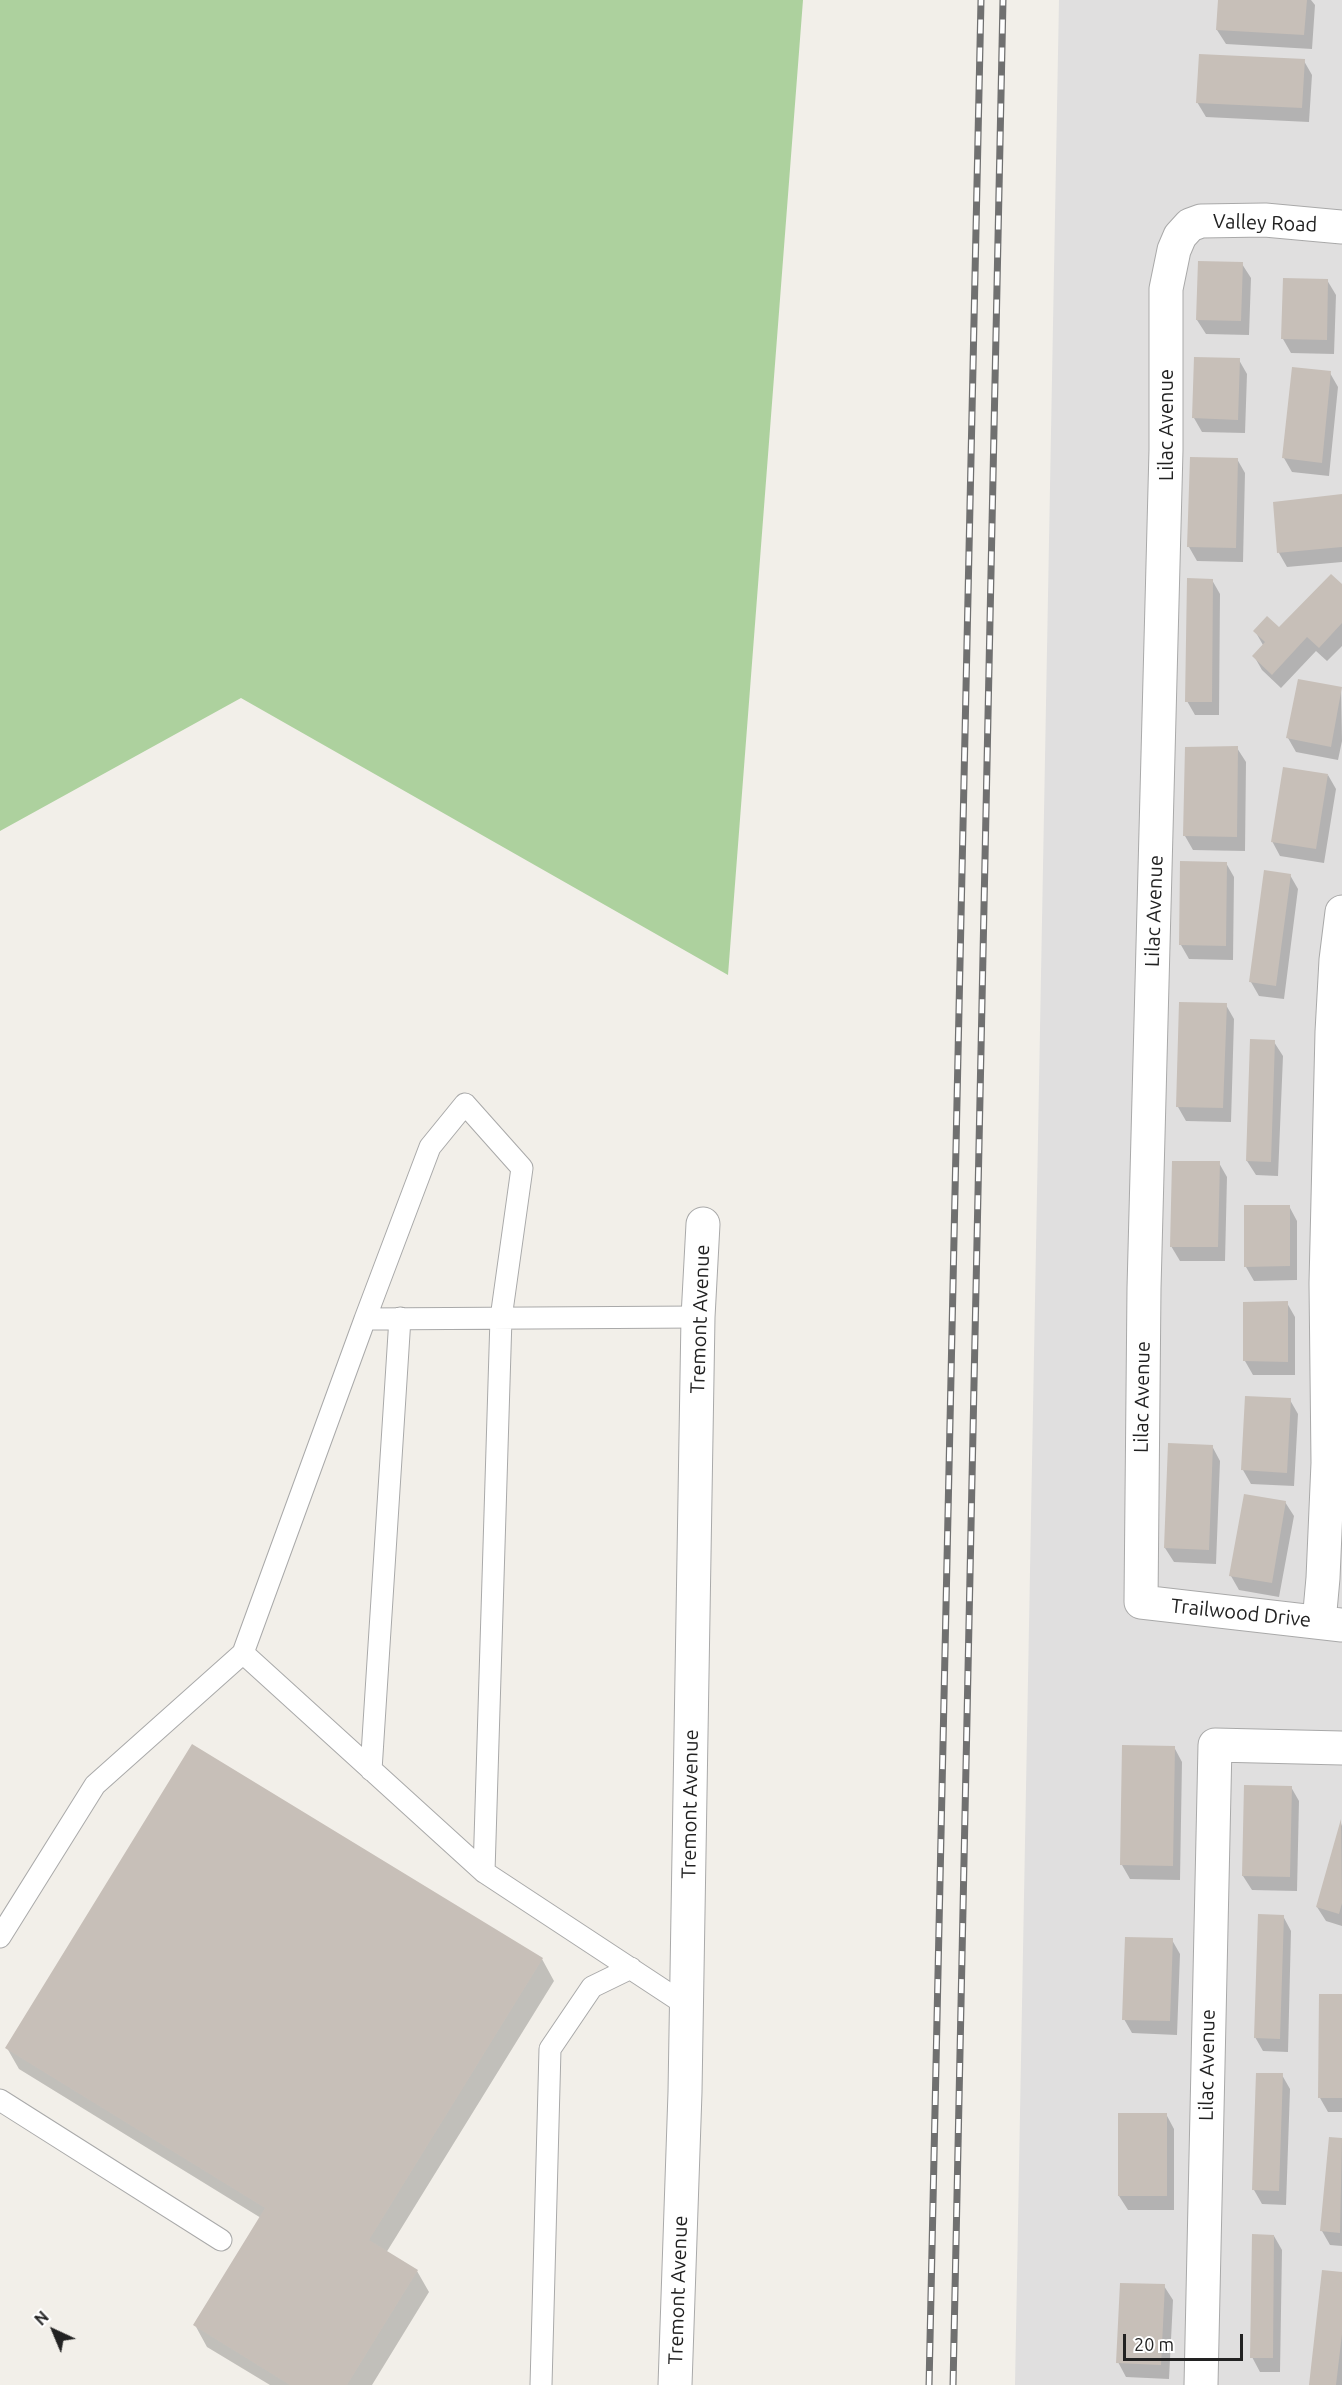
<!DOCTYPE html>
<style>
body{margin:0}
#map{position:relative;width:1342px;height:2385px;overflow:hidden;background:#f2efe9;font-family:Ubuntu,sans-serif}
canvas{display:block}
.north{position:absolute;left:24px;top:2301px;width:60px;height:60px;-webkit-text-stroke:4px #fff;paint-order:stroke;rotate:316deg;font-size:16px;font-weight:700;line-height:24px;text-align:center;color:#222}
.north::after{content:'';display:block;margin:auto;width:21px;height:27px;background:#222;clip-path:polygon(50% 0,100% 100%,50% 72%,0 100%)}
.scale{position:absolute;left:1123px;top:2334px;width:120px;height:27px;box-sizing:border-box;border:3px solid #222;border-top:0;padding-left:8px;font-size:18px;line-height:21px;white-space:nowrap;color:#222;-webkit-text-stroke:4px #fff;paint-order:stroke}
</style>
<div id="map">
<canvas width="1342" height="2385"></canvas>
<div class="north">N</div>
<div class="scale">20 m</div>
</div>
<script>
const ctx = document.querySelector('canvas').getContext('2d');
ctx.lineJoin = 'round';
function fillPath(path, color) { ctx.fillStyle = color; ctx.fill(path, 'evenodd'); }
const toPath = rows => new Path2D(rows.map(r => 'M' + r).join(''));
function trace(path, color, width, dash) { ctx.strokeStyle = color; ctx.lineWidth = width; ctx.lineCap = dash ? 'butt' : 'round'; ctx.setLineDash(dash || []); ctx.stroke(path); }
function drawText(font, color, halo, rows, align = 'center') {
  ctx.font = font + ' Ubuntu,sans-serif'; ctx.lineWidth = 6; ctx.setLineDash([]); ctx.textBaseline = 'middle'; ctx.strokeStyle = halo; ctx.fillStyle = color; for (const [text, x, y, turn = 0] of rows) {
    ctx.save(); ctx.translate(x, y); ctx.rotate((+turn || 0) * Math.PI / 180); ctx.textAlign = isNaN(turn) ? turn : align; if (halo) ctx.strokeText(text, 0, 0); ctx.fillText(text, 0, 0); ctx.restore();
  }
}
fillPath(toPath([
 [1059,0,1342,0,1342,2385,1015,2385]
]), '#e0dfdf');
fillPath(toPath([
 [0,0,803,0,728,975,241,698,0,831]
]), '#add19e');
fillPath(toPath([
 [1219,0,1311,0,1315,5,1312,49,1226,44,1217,30],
 [1304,61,1312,75,1309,122,1206,117,1197,102],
 [1242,264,1251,278,1249,335,1206,334,1197,320],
 [1327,280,1336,295,1334,354,1291,353,1283,339],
 [1239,360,1247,374,1245,433,1202,432,1194,418],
 [1330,373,1338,387,1329,476,1292,472,1284,458],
 [1237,459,1245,473,1243,562,1197,561,1189,547],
 [1342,496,1342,562,1287,567,1279,553,1274,503],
 [1212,580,1220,594,1219,715,1195,715,1187,701],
 [1342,586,1342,646,1327,661,1316,651,1281,688,1262,670,1254,656,1263,645,1255,631,1279,629],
 [1341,688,1342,741,1338,760,1296,752,1288,738],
 [1237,748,1246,762,1245,851,1193,850,1185,836],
 [1328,775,1336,789,1324,863,1280,856,1272,841],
 [1226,863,1234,877,1233,960,1189,959,1181,945],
 [1290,875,1298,889,1284,999,1259,996,1251,982],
 [1226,1005,1234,1019,1231,1122,1186,1121,1178,1107],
 [1274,1042,1283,1056,1278,1176,1256,1175,1247,1161],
 [1219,1163,1227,1177,1225,1261,1180,1261,1171,1246],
 [1289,1206,1297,1221,1297,1280,1254,1281,1246,1267],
 [1244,1303,1287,1303,1295,1317,1295,1375,1253,1375,1245,1361],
 [1290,1400,1298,1414,1294,1486,1251,1484,1243,1470],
 [1212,1446,1220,1461,1216,1564,1174,1562,1165,1548],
 [1285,1502,1294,1516,1279,1597,1239,1590,1231,1576],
 [1124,1747,1174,1747,1182,1762,1180,1880,1130,1879,1122,1865],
 [1291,1787,1299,1801,1297,1891,1252,1890,1243,1876],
 [1342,1823,1342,1926,1326,1921,1317,1907],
 [1283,1916,1291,1931,1288,2052,1263,2051,1255,2037],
 [1172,1940,1180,1954,1177,2035,1132,2033,1124,2019],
 [542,1959,554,1981,386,2253,417,2271,429,2292,372,2385,270,2385,207,2347,195,2325,261,2218,19,2069,7,2048],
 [1342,1996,1342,2112,1328,2112,1320,2098],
 [1282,2075,1290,2089,1286,2205,1262,2204,1254,2190],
 [1166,2114,1174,2129,1174,2210,1128,2210,1119,2196,1120,2115],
 [1330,2139,1342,2140,1342,2246,1330,2245,1322,2231],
 [1274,2236,1282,2250,1280,2372,1260,2372,1252,2357],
 [1342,2273,1342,2385,1310,2385],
 [1164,2286,1173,2300,1169,2379,1126,2377,1118,2362]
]), '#0003');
fillPath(toPath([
 [1218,0,1307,0,1304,35,1216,30],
 [1199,54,1305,59,1302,108,1196,103],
 [1198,261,1243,262,1241,321,1196,320],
 [1283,278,1328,279,1327,340,1281,339],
 [1194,357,1240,358,1238,420,1192,418],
 [1292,367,1331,371,1322,463,1282,458],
 [1190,457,1238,458,1236,548,1187,547],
 [1342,494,1342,547,1277,553,1273,502],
 [1331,574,1342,584,1342,623,1319,648,1307,637,1272,675,1252,656,1265,642,1253,631,1267,616,1279,627],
 [1187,578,1213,579,1212,702,1185,702],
 [1298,679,1342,687,1331,747,1286,738],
 [1238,746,1237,837,1183,836,1185,747],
 [1283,767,1328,774,1316,849,1271,842],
 [1180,861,1227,862,1226,946,1179,945],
 [1264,870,1291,874,1276,986,1249,982],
 [1179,1002,1227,1003,1223,1108,1176,1107],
 [1250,1039,1275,1040,1271,1162,1246,1161],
 [1172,1161,1220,1161,1218,1247,1170,1247],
 [1244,1205,1290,1205,1290,1266,1244,1267],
 [1288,1301,1288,1362,1243,1361,1243,1302],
 [1245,1396,1291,1398,1287,1473,1241,1470],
 [1168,1443,1213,1445,1209,1550,1164,1548],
 [1244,1494,1286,1501,1272,1583,1229,1576],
 [192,1744,543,1958,369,2240,418,2270,347,2385,290,2385,193,2325,265,2208,5,2048],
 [1122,1745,1175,1746,1173,1866,1120,1865],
 [1244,1785,1292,1786,1290,1877,1242,1876],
 [1341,1819,1342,1903,1339,1914,1316,1907],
 [1258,1914,1284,1915,1280,2039,1254,2038],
 [1125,1937,1173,1938,1170,2021,1122,2020],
 [1319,1994,1342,1994,1342,2098,1318,2098],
 [1256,2073,1283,2073,1279,2191,1252,2190],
 [1118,2113,1167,2113,1167,2196,1118,2196],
 [1329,2137,1342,2138,1340,2233,1320,2231],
 [1252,2234,1274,2235,1273,2358,1250,2358],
 [1322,2270,1342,2272,1342,2334,1336,2385,1309,2385],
 [1120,2283,1165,2284,1161,2365,1116,2363]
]), '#c7bfb8');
const lane = toPath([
 [365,1319,430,1147,465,1104,522,1168,501,1318,484,1872],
 [243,1653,484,1872,686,2005],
 [371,1770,400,1318],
 [0,1937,95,1785,243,1653,365,1319,698,1317],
 [0,2100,221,2240],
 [541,2385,550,2049,592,1987,631,1968]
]);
const street = toPath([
 [1342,227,1265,220,1201,221,1190,225,1180,236,1174,250,1166,289,1166,450,1144,1288,1141,1602,1342,1625],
 [1319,1622,1323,1578,1328,1463,1326,1283,1332,1032,1336,960,1342,912],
 [675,2385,685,2092,698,1317,703,1224],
 [1201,2385,1215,1745,1342,1748]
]);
trace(lane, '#a9a9a9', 23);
trace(street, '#a9a9a9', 35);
trace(lane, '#fff', 21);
trace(street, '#fff', 33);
const rail = toPath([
 [929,2385,981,0],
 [953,2385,1003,0]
]);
trace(rail, '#707070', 7);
trace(rail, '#fff', 4.5, [14]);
drawText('20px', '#222', '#fff', [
 ["Valley Road",1265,223,2],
 ["Lilac Avenue",1166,425,-90],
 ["Lilac Avenue",1154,911,-88],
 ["Tremont Avenue",700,1319,-88],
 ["Lilac Avenue",1142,1397,-89],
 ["Trailwood Drive",1241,1613,6],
 ["Tremont Avenue",690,1804,-89],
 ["Lilac Avenue",1207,2065,-89],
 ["Tremont Avenue",678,2290,-88]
]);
</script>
